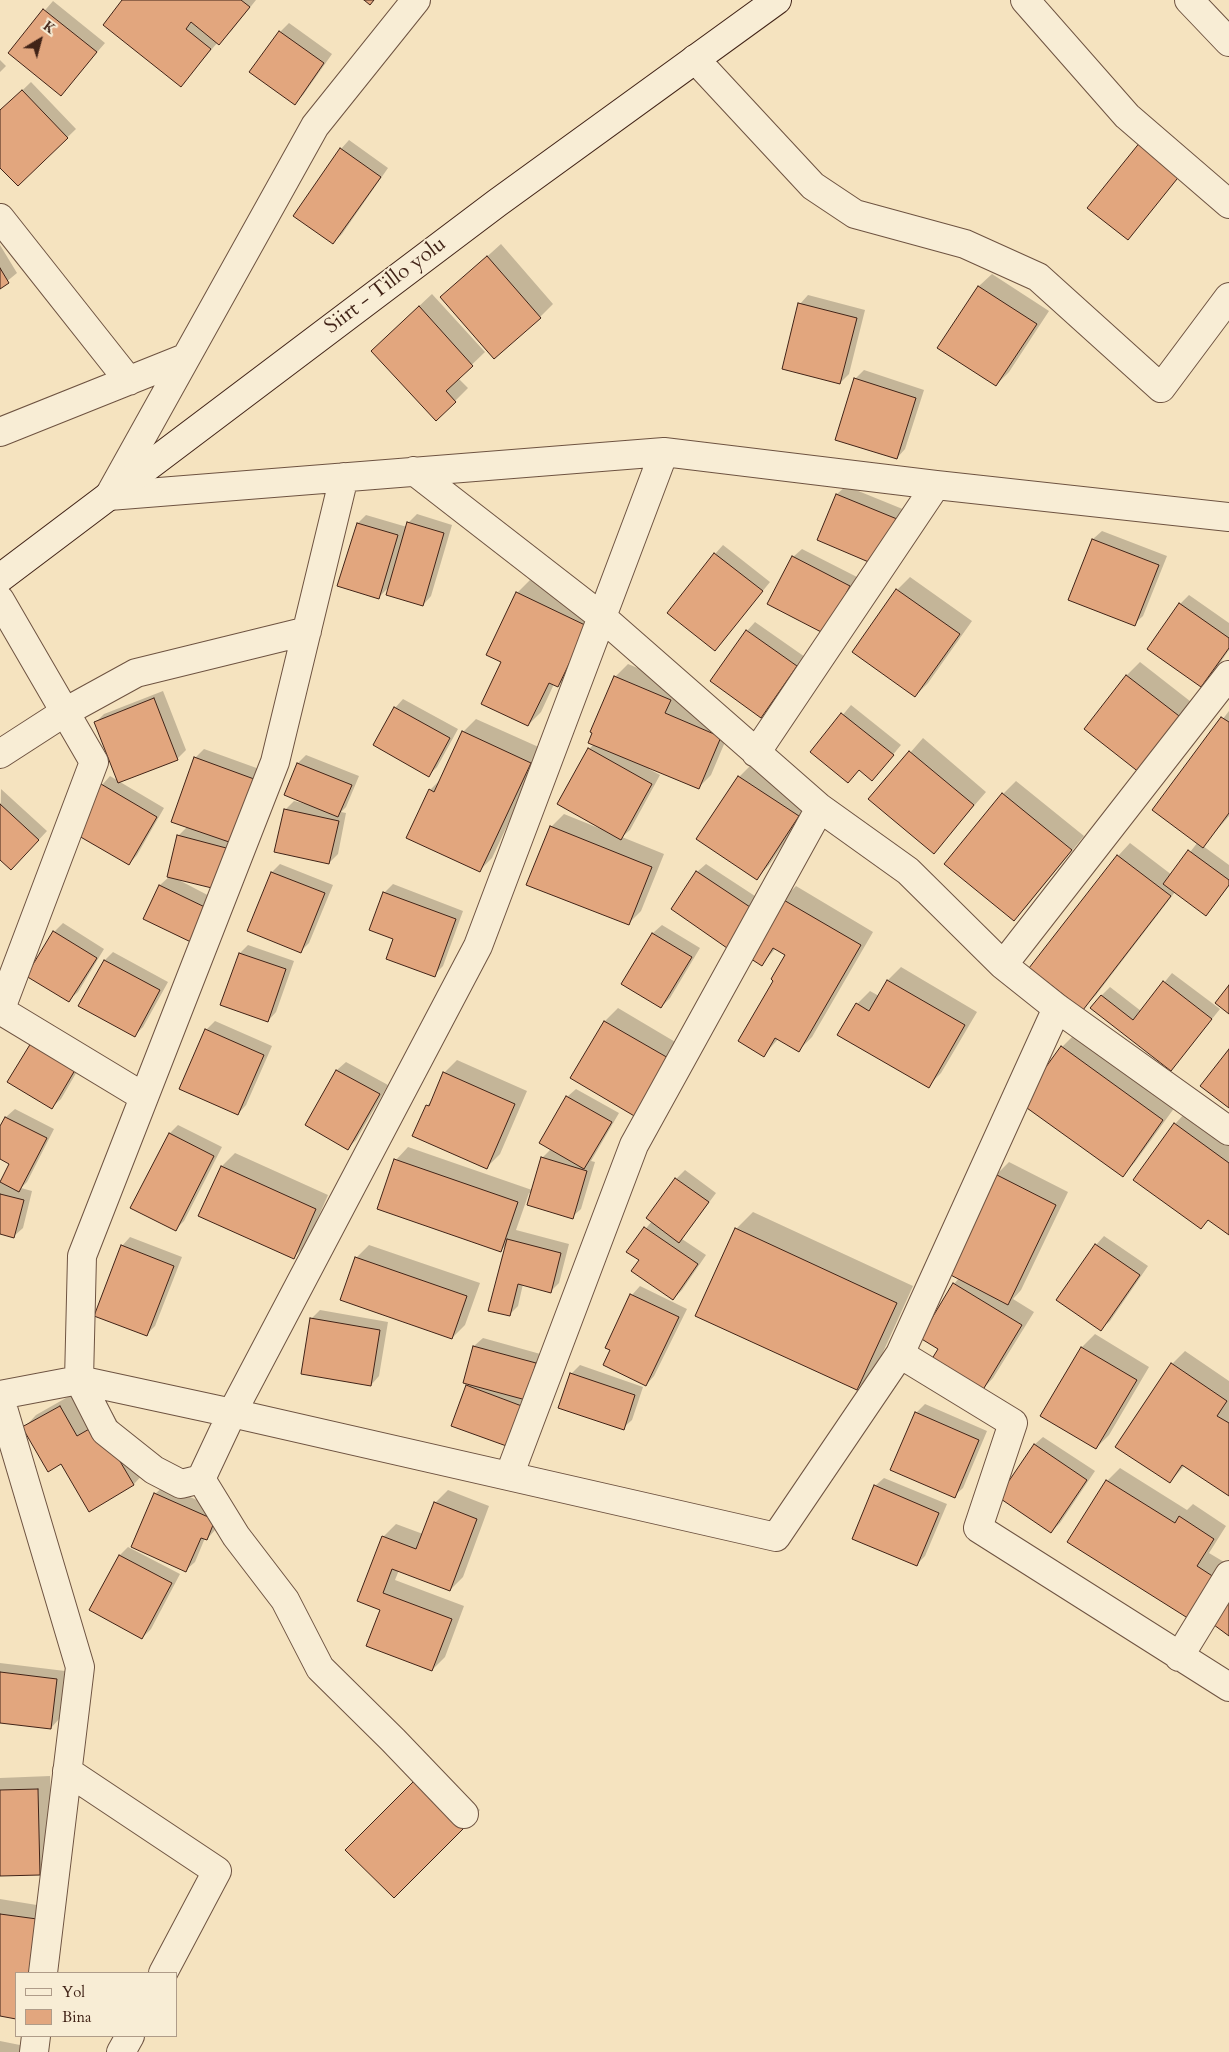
<!DOCTYPE html>
<style>
body{margin:0}
#map{position:relative;width:1229px;height:2052px;overflow:hidden;background:#f5e3bf;font-family:Cardo,serif}
canvas{display:block}
.legend{position:absolute;left:15px;top:1972px;width:162px;height:65px;box-sizing:border-box;background:#f8edd5;border:1px solid #af9c89;margin:0;padding:6px 9px;list-style:none;font-size:15px;color:#412317}
.legend li{display:flex;align-items:center;gap:10px;height:25px}
.legend b{width:25px;border:1px solid #af9c89}
.north{position:absolute;left:15px;top:15px;width:50px;height:50px;-webkit-text-stroke:4px #f8edd5;paint-order:stroke;rotate:37deg;font-size:14px;font-weight:700;line-height:20px;text-align:center;color:#412317}
.north::after{content:'';display:block;margin:auto;width:18px;height:22px;background:#412317;clip-path:polygon(50% 0,100% 100%,50% 72%,0 100%)}
</style>
<div id="map">
<canvas width="1229" height="2052"></canvas>
<ul class="legend">
<li><b style="height:6px;background:#f8edd5"></b>Yol</li>
<li><b style="height:14px;background:#e2a67e"></b>Bina</li>
</ul>
<div class="north">K</div>
</div>
<script>
const ctx = document.querySelector('canvas').getContext('2d');
ctx.lineJoin = 'round';
function fillPath(path, color) { ctx.fillStyle = color; ctx.fill(path, 'evenodd'); }
const toPath = rows => new Path2D(rows.map(r => 'M' + r).join(''));
function trace(path, color, width, dash) { ctx.strokeStyle = color; ctx.lineWidth = width; ctx.lineCap = dash ? 'butt' : 'round'; ctx.setLineDash(dash || []); ctx.stroke(path); }
function drawText(font, color, halo, rows, align = 'center') {
  ctx.font = font + ' Cardo,serif'; ctx.lineWidth = 4; ctx.setLineDash([]); ctx.textBaseline = 'middle'; ctx.strokeStyle = halo; ctx.fillStyle = color; for (const [text, x, y, turn = 0] of rows) {
    ctx.save(); ctx.translate(x, y); ctx.rotate((+turn || 0) * Math.PI / 180); ctx.textAlign = isNaN(turn) ? turn : align; if (halo) ctx.strokeText(text, 0, 0); ctx.fillText(text, 0, 0); ctx.restore();
  }
}
fillPath(toPath([
 [124,0,256,0,232,30,219,43,218,42,181,85],
 [53,1,105,43,61,94,9,52],
 [289,23,332,54,303,95,294,103,251,72,280,32],
 [0,60,6,66,0,72],
 [31,82,76,129,18,185,0,166,0,112],
 [349,140,388,168,342,234,333,243,341,149],
 [501,244,553,304,540,317,442,297],
 [0,245,17,273,0,287],
 [992,274,1049,311,1009,372,996,385,939,347,979,286],
 [432,294,485,352,458,378,468,388,455,401,385,338],
 [808,295,865,310,849,374,840,383,800,304],
 [864,370,924,390,905,449,897,458,855,379],
 [846,486,905,510,886,556,818,540,837,494],
 [417,514,452,525,431,596,423,605,390,586,379,597,358,523,366,515,407,527,408,523],
 [1102,531,1167,556,1143,616,1134,624,1070,600,1093,539],
 [723,545,770,582,715,650,715,554],
 [802,549,857,577,833,624,793,557],
 [910,577,972,621,928,683,915,696,897,590],
 [530,580,599,613,571,672,558,685,554,684,541,712,528,725,502,662,517,593],
 [1189,595,1229,623,1229,650,1210,677,1201,685,1149,648,1180,604],
 [755,622,805,657,770,707,761,716,747,631],
 [1140,662,1195,705,1140,772,1085,729,1127,675],
 [628,664,683,687,733,723,711,775,698,788,650,767,649,769,660,775,630,830,622,837,664,854,641,911,628,924,551,827,564,814,601,829,602,828,589,749,594,744,615,677],
 [163,691,186,750,177,759,96,722,104,714],
 [403,699,458,729,437,767,429,775,395,708],
 [851,705,901,745,872,780,860,769,848,781,812,752],
 [1229,711,1229,816,1203,846,1229,865,1229,886,1206,915,1175,892,1096,995,1083,1008,1118,856,1130,843,1172,875,1198,842,1154,809],
 [476,719,543,749,492,858,479,871,430,790,442,778,463,732],
 [923,738,986,792,934,852,870,799],
 [204,749,262,770,228,880,173,877,219,901,203,934,145,918,160,885,169,877,178,836,188,826,195,758],
 [306,755,359,776,346,807,341,812,346,813,338,854,329,863,285,810,294,801,306,804,286,794,298,763],
 [752,764,811,803,769,865,757,878,697,839,739,777],
 [110,776,164,808,137,855,129,864,102,785],
 [1016,781,1084,836,1027,906,1014,919,946,864,1003,794],
 [1,789,47,831,20,860,0,858],
 [280,864,333,885,309,943,301,951,249,930,272,872],
 [706,864,761,900,736,938,697,872],
 [393,884,463,911,443,966,434,975,394,938,384,893],
 [796,886,873,932,812,1037,799,1050,779,1038,764,1055,775,980,787,955,776,948,762,964,783,899],
 [63,923,104,949,78,992,69,1000,54,932],
 [662,925,700,948,670,998,661,1007,622,983,653,933],
 [248,945,294,961,276,1012,268,1021,240,953],
 [113,952,168,982,143,1027,135,1035,105,960],
 [901,967,977,1012,941,1073,928,1086,857,1004,870,991,879,996,888,980],
 [1172,973,1220,1009,1171,1070,1101,996,1110,987,1141,1011],
 [618,1008,682,1046,636,1115,572,1078,605,1021],
 [215,1021,272,1046,246,1105,238,1114,206,1030],
 [1075,1034,1175,1107,1135,1162,1123,1175,1062,1047],
 [86,1056,61,1099,52,1107,9,1081],
 [457,1060,527,1091,500,1154,487,1167,427,1106,433,1099,444,1073],
 [346,1062,388,1085,356,1140,348,1148,307,1125,337,1070],
 [576,1089,619,1113,591,1161,595,1162,581,1209,572,1217,529,1193,516,1230,569,1244,559,1283,551,1291,523,1284,518,1306,509,1315,506,1245,500,1251,396,1160,408,1147,532,1190,542,1158,551,1149,567,1097],
 [15,1109,54,1129,27,1182,21,1188,32,1191,23,1228,14,1236,0,1233,0,1183,11,1163,0,1157,0,1129,6,1117],
 [1187,1111,1229,1141,1229,1233,1209,1219,1201,1228,1175,1124],
 [178,1125,222,1147,184,1221,176,1229,170,1133],
 [235,1153,328,1195,306,1245,293,1258,222,1166],
 [1009,1162,1068,1192,1021,1290,1013,1299,1034,1312,993,1378,981,1391,939,1348,954,1284,959,1278,996,1175],
 [685,1170,716,1193,682,1239,706,1255,682,1290,673,1299,640,1260,628,1251,652,1221,647,1218,676,1179],
 [753,1212,913,1286,874,1372,857,1389,736,1229],
 [1104,1236,1148,1266,1110,1321,1101,1329,1096,1245],
 [130,1237,182,1257,155,1326,147,1334,122,1246],
 [369,1245,480,1283,465,1325,452,1338,356,1258],
 [640,1286,687,1309,654,1376,646,1385,632,1295],
 [320,1310,388,1322,379,1376,371,1385,311,1319],
 [1095,1334,1149,1367,1109,1435,1096,1448,1042,1416,1082,1347],
 [483,1338,544,1355,520,1438,467,1386,470,1383,465,1382,474,1346],
 [1185,1351,1229,1381,1229,1494,1185,1465,1170,1482,1172,1364],
 [580,1365,643,1387,632,1420,623,1428,571,1374],
 [73,1394,91,1423,112,1412,146,1471,134,1484,61,1463,24,1428,36,1415],
 [925,1404,987,1431,963,1488,954,1496,916,1413],
 [1043,1437,1095,1471,1060,1523,1051,1532,1034,1445],
 [1120,1468,1187,1510,1193,1504,1226,1526,1209,1553,1229,1565,1207,1608,1069,1541,1107,1481],
 [884,1478,947,1504,925,1556,916,1565,875,1486],
 [164,1486,223,1511,215,1530,207,1539,205,1538,195,1562,186,1570,155,1494],
 [448,1490,489,1506,463,1577,450,1590,399,1570,395,1580,464,1606,445,1657,432,1670,381,1609,383,1537,396,1524,423,1534,435,1503],
 [128,1547,180,1574,151,1629,142,1638,120,1555],
 [0,1663,65,1671,59,1719,51,1728,0,1722],
 [433,1764,480,1810,394,1896],
 [50,1776,53,1861,40,1874,0,1875,0,1778],
 [0,1899,49,1907,39,1973,16,1973,16,2018,0,2015],
 [0,2041,35,2048,34,2052,0,2052]
]), '#0003');
const building = toPath([
 [122,0,241,0,250,7,219,45,191,22,186,29,211,49,181,87,103,25,122,0],
 [364,0,374,0,370,5,364,0],
 [43,9,97,52,61,96,8,53,43,9],
 [279,31,324,63,295,105,249,72,279,31],
 [22,90,68,138,18,186,0,168,0,110,22,90],
 [1141,141,1181,174,1128,240,1087,208,1141,141],
 [340,148,381,177,333,244,293,216,340,148],
 [487,256,541,318,494,359,440,297,487,256],
 [0,268,9,283,0,289,0,268],
 [978,286,1037,324,996,386,937,348,978,286],
 [798,303,857,318,840,384,782,369,798,303],
 [419,306,473,366,446,391,456,402,436,421,371,351,419,306],
 [854,378,916,398,897,459,835,440,854,378],
 [836,494,897,519,878,566,817,540,836,494],
 [407,522,444,533,423,606,386,595,407,522],
 [357,523,398,535,379,599,337,586,357,523],
 [1092,539,1159,565,1135,626,1068,600,1092,539],
 [714,553,763,591,715,651,667,613,714,553],
 [792,556,850,586,825,634,767,604,792,556],
 [896,589,960,634,915,697,852,652,896,589],
 [516,592,587,626,558,687,549,683,528,726,481,704,501,662,486,655,516,592],
 [1179,603,1229,638,1229,648,1201,687,1147,649,1179,603],
 [746,630,797,666,761,718,710,681,746,630],
 [1126,675,1183,719,1140,773,1084,729,1126,675],
 [614,676,671,700,665,713,721,737,699,789,588,743,592,733,590,732,614,676],
 [154,698,178,760,118,783,94,722,154,698],
 [394,707,450,738,429,777,373,745,394,707],
 [841,713,894,755,872,781,859,770,848,783,810,752,841,713],
 [1221,717,1229,722,1229,813,1203,848,1152,810,1221,717],
 [462,731,531,763,480,872,406,838,429,789,434,792,462,731],
 [588,748,652,784,621,840,557,804,588,748],
 [909,751,974,805,934,854,868,799,909,751],
 [194,757,254,779,232,843,171,822,194,757],
 [297,763,352,785,338,817,284,795,297,763],
 [738,776,799,816,757,880,696,839,738,776],
 [101,784,157,817,129,865,72,832,101,784],
 [1002,793,1072,850,1014,921,944,864,1002,793],
 [0,804,39,840,11,870,0,860,0,804],
 [284,809,339,821,329,864,274,852,284,809],
 [550,826,652,867,629,925,526,885,550,826],
 [177,835,230,849,220,890,167,877,177,835],
 [1188,850,1229,880,1229,885,1206,916,1163,884,1188,850],
 [1117,855,1171,896,1083,1010,1029,968,1117,855],
 [696,871,753,909,727,948,671,909,696,871],
 [271,872,325,893,301,953,247,931,271,872],
 [159,885,211,910,195,944,143,919,159,885],
 [383,892,456,919,435,977,386,959,393,939,369,930,383,892],
 [782,899,861,945,799,1052,775,1038,764,1057,738,1041,773,981,771,979,785,955,773,948,762,966,748,957,782,899],
 [53,931,97,958,69,1002,26,976,53,931],
 [652,933,692,957,661,1008,621,984,652,933],
 [239,953,286,969,268,1022,220,1005,239,953],
 [104,960,160,990,135,1037,78,1006,104,960],
 [887,980,965,1025,929,1088,837,1035,856,1003,869,1011,887,980],
 [1163,981,1212,1019,1171,1071,1090,1008,1101,995,1133,1020,1163,981],
 [1229,985,1229,1014,1215,1003,1229,985],
 [604,1021,670,1059,636,1117,570,1078,604,1021],
 [205,1029,264,1055,238,1115,179,1089,205,1029],
 [34,1038,78,1065,52,1109,7,1082,34,1038],
 [1061,1046,1163,1120,1123,1177,1020,1103,1061,1046],
 [1229,1049,1229,1108,1200,1086,1229,1049],
 [336,1070,380,1094,348,1150,305,1125,336,1070],
 [443,1072,515,1104,487,1169,412,1136,426,1105,429,1106,443,1072],
 [566,1096,612,1122,584,1169,539,1143,566,1096],
 [5,1117,47,1138,19,1192,0,1182,9,1164,0,1159,0,1126,5,1117],
 [1174,1123,1229,1163,1229,1235,1208,1220,1201,1229,1133,1180,1174,1123],
 [169,1133,214,1156,176,1231,130,1208,169,1133],
 [541,1157,587,1171,573,1219,527,1205,541,1157],
 [394,1159,518,1202,501,1252,377,1209,394,1159],
 [221,1166,316,1209,294,1259,198,1216,221,1166],
 [995,1174,1056,1205,1008,1305,945,1272,995,1174],
 [675,1178,709,1202,679,1243,646,1218,675,1178],
 [0,1194,24,1200,14,1238,0,1234,0,1194],
 [644,1227,698,1264,673,1300,631,1271,639,1260,626,1252,644,1227],
 [735,1228,897,1303,857,1390,695,1316,735,1228],
 [507,1239,561,1253,551,1293,518,1284,510,1316,488,1311,507,1239],
 [1095,1244,1140,1275,1101,1331,1056,1300,1095,1244],
 [121,1245,174,1266,147,1336,94,1316,121,1245],
 [355,1257,467,1296,452,1339,340,1300,355,1257],
 [953,1283,1022,1325,981,1393,930,1362,938,1349,920,1338,953,1283],
 [630,1294,679,1317,646,1386,603,1365,610,1350,605,1348,630,1294],
 [310,1318,380,1330,371,1386,301,1374,310,1318],
 [473,1346,536,1363,526,1400,463,1383,473,1346],
 [1081,1347,1137,1380,1096,1449,1040,1416,1081,1347],
 [1171,1363,1227,1401,1217,1416,1229,1423,1229,1496,1182,1465,1170,1483,1115,1447,1171,1363],
 [570,1373,635,1395,624,1430,558,1408,570,1373],
 [466,1385,527,1408,512,1448,451,1426,466,1385],
 [60,1406,77,1436,98,1424,134,1485,89,1512,61,1464,48,1472,22,1427,60,1406],
 [915,1412,979,1440,955,1498,890,1470,915,1412],
 [1034,1444,1087,1480,1051,1533,998,1497,1034,1444],
 [1106,1480,1175,1523,1179,1516,1214,1539,1197,1566,1220,1581,1194,1622,1067,1542,1106,1480],
 [874,1485,939,1513,917,1566,852,1539,874,1485],
 [154,1493,215,1520,207,1540,201,1538,186,1572,131,1547,154,1493],
 [434,1502,477,1519,450,1591,392,1569,383,1593,452,1619,432,1671,366,1646,380,1610,357,1601,382,1536,416,1549,434,1502],
 [119,1555,172,1583,142,1639,89,1610,119,1555],
 [1229,1595,1229,1636,1210,1622,1229,1595],
 [0,1672,57,1679,51,1729,0,1723,0,1672],
 [419,1776,468,1824,394,1898,345,1850,419,1776],
 [38,1789,40,1875,0,1876,0,1790,38,1789],
 [0,1914,37,1919,29,1973,16,1973,16,2019,0,2016,0,1914]
]);
fillPath(building, '#e2a67e');
trace(building, '#412317', 1);
const minor = toPath([
 [1025,0,1127,116,1229,204],
 [1189,0,1229,42],
 [695,59,813,186,855,214,965,244,1038,277,1161,388,1229,297],
 [0,218,129,381],
 [0,432,185,358],
 [414,471,602,617,820,808,908,871,1003,965,1057,1008,1229,1131],
 [344,477,275,762,82,1256,79,1380,105,1431,154,1470,181,1484,201,1479,232,1413,478,946,664,452],
 [109,496,664,452,936,485,1229,517],
 [109,496,315,126,416,0],
 [0,600,94,762,0,1011],
 [756,753,936,485],
 [0,754,65,712,136,673,307,631],
 [1003,965,1229,675],
 [0,1010,144,1097],
 [900,1354,1013,1423,978,1528,1229,1687],
 [0,1395,79,1380,232,1413,776,1537,900,1354,1057,1008],
 [0,1398,80,1667,43,1973],
 [509,1476,634,1145,820,808],
 [201,1479,236,1536,285,1600,320,1668,393,1740,464,1814],
 [1179,1657,1229,1575],
 [67,1771,217,1871,163,1973],
 [34,2052,36,2036],
 [121,2052,130,2036]
]);
const secondary = toPath([
 [0,578,497,203,777,0]
]);
trace(minor, '#6e5341', 30);
trace(secondary, '#412317', 30);
trace(minor, '#f8edd5', 28);
trace(secondary, '#f8edd5', 28);
drawText('21px', '#412317', '#f8edd5', [
 ["Siirt - Tillo yolu",386,286,-37]
]);
</script>
